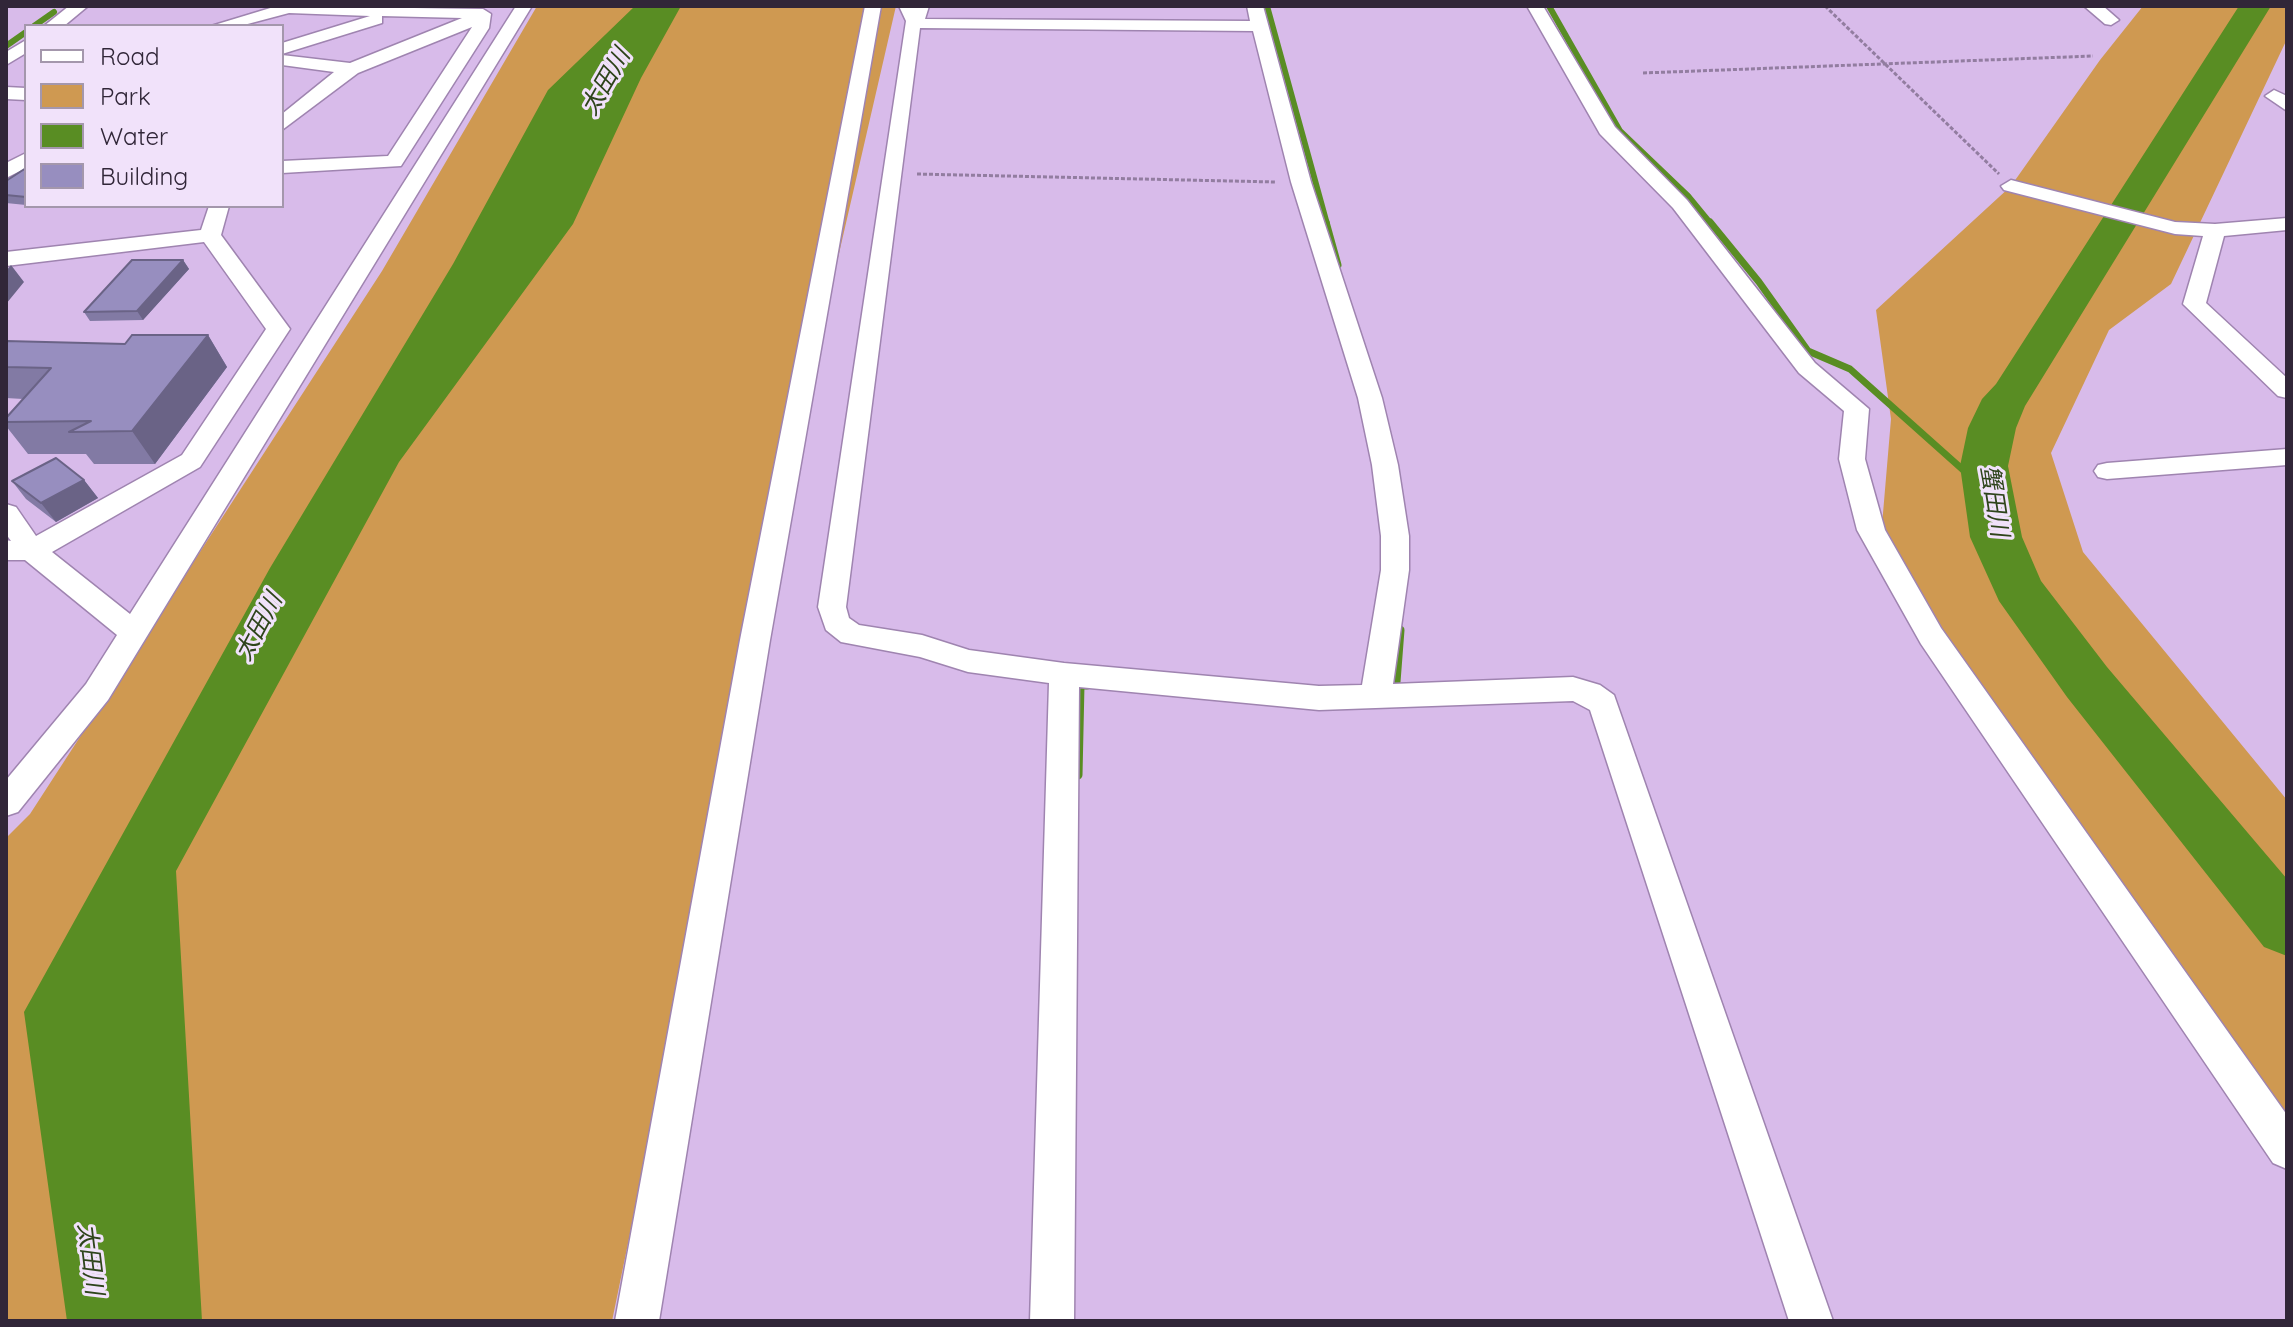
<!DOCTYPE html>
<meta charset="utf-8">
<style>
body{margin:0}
#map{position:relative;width:2293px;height:1327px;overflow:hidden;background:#d8bbea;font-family:Quicksand,sans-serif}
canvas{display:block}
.frame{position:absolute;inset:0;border:8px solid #312638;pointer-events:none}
.legend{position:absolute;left:24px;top:24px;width:260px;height:184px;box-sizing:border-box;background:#f1e2fa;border:2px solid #a497ac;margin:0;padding:10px 14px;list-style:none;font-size:24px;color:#312638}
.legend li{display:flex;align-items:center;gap:16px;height:40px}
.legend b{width:40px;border:2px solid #a497ac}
</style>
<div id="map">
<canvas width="2293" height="1327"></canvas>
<div class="frame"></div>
<ul class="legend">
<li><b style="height:10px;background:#fff"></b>Road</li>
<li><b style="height:22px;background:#cf9951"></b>Park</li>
<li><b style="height:22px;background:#598d23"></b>Water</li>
<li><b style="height:22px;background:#978ebf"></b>Building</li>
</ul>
</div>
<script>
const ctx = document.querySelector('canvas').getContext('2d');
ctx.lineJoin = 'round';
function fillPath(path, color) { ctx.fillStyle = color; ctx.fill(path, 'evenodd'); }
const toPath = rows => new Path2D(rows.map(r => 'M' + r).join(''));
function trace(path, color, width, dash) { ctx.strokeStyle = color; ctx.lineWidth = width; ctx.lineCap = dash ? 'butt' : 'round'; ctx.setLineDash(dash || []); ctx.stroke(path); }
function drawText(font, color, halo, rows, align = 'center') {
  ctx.font = font + ' Quicksand,"Noto Sans JP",sans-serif'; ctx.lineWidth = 6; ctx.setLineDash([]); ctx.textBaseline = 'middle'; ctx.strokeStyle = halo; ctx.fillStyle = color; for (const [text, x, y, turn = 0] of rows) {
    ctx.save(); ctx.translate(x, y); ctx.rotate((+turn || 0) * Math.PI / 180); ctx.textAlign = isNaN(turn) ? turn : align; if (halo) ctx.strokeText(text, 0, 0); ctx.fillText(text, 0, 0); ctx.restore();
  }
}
fillPath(toPath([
 [537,6,896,6,773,540,612,1321,6,1321,6,838,30,814,382,271],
 [2143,6,2287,6,2287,39,2171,284,2109,330,2051,453,2083,552,2287,800,2287,1124,1971,677,1882,525,1891,419,1876,310,2011,186,2100,60]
]), '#cf9951');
fillPath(toPath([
 [635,6,681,6,641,78,573,224,399,462,176,871,202,1321,67,1321,24,1012,270,568,453,264,548,90]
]), '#598d23');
trace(toPath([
 [1267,6,1327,224],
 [1549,6,1620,131,1688,196,1711,224],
 [34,26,54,12],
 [6,46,26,32]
]), '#598d23', 6);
trace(toPath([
 [1326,222,1338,265],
 [1710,222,1759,282,1808,351,1850,369,1989,493]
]), '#598d23', 7);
trace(toPath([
 [1387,692,1396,682,1400,630],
 [1078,775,1080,685,1087,685]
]), '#598d23', 9);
fillPath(toPath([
 [2239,6,2271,6,2025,406,2016,428,2008,466,2022,537,2041,581,2107,667,2287,879,2287,956,2264,947,2067,697,1999,601,1970,537,1960,466,1968,428,1982,399,1996,384,2239,6]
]), '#598d23');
const minor = toPath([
 [69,6,88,6,64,26,44,26,69,6],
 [277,6,483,9,491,14,489,28,401,166,282,173,282,161,388,156,472,27,358,73,282,130,282,114,334,72,282,65,282,55,350,63,462,18,382,16,382,23,282,54,282,43,370,16,289,13,240,26,211,26,277,6],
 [516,6,532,6,108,700,18,812,6,816,6,780,86,684,117,635,25,560,6,560,6,540,11,541,6,534,6,504,16,507,36,536,182,455,266,329,204,242,6,266,6,252,201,230,209,206,229,206,221,235,290,329,200,467,52,552,130,614,516,6],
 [865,6,881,6,770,640,659,1321,615,1321,740,640,865,6],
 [899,6,929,6,925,19,1250,21,1247,6,1263,6,1311,182,1382,398,1398,465,1409,536,1409,570,1393,684,1573,677,1600,685,1614,695,1833,1321,1789,1321,1590,710,1573,701,1319,710,1079,687,1074,1321,1030,1321,1049,683,968,672,920,657,841,642,826,630,818,607,906,21,899,6],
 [920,28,1253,31,1291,182,1358,398,1372,465,1381,536,1381,570,1362,685,1319,686,1064,663,969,650,922,635,859,625,849,618,846,607,920,28],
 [1527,6,1543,6,1615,127,1687,200,1815,363,1869,409,1865,459,1885,530,1941,628,2287,1115,2287,1169,2273,1163,1921,644,1857,530,1839,459,1844,411,1799,373,1673,208,1600,134,1527,6],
 [2084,6,2103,6,2119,20,2111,25,2105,24,2084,6],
 [26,40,26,53,6,65,6,52,26,40],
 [6,87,26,88,26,100,6,99,6,87],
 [2274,90,2287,96,2287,111,2265,96,2274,90],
 [26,153,26,168,6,178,6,163,26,153],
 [2011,180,2175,222,2215,224,2287,218,2287,230,2224,236,2206,303,2287,378,2287,398,2278,396,2183,304,2203,236,2175,234,2004,190,2001,186,2011,180],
 [2287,449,2287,465,2107,479,2098,477,2094,471,2098,465,2107,463,2287,449]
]);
trace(minor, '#9f84b0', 3);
trace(toPath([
 [1825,6,1999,174],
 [1643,73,2093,56],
 [917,174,1275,182]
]), '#927da0', 3, [4, 2]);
fillPath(minor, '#fff');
fillPath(toPath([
 [26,168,26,205,6,203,6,181],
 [183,260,189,269,143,320,90,321,84,312],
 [208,335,227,367,155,464,94,464,86,454,28,454,6,426,6,418,23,399,6,398,6,341,125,344],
 [84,480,98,498,56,522,26,499,12,481]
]), '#827aa4');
fillPath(toPath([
 [183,260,189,269,143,320,137,311],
 [11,265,24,282,6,304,6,271],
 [208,335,227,367,155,464,132,431],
 [84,480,98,498,56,522,41,503]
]), '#6a6386');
const building = toPath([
 [26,168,26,197,6,195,6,181,26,168],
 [132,260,183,260,137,311,84,312,132,260],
 [132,335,208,335,132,431,69,432,91,421,6,422,6,418,51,368,6,367,6,341,125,344,132,335],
 [56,458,84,480,41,503,12,481,56,458]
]);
fillPath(building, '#978ebf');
trace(building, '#6a6386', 2);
drawText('italic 24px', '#2e441b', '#f1e2fa', [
 ["太田川",606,82,-60],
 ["蟹田川",1994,501,81],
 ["太田川",259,627,-62],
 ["太田川",90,1259,83]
]);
</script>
